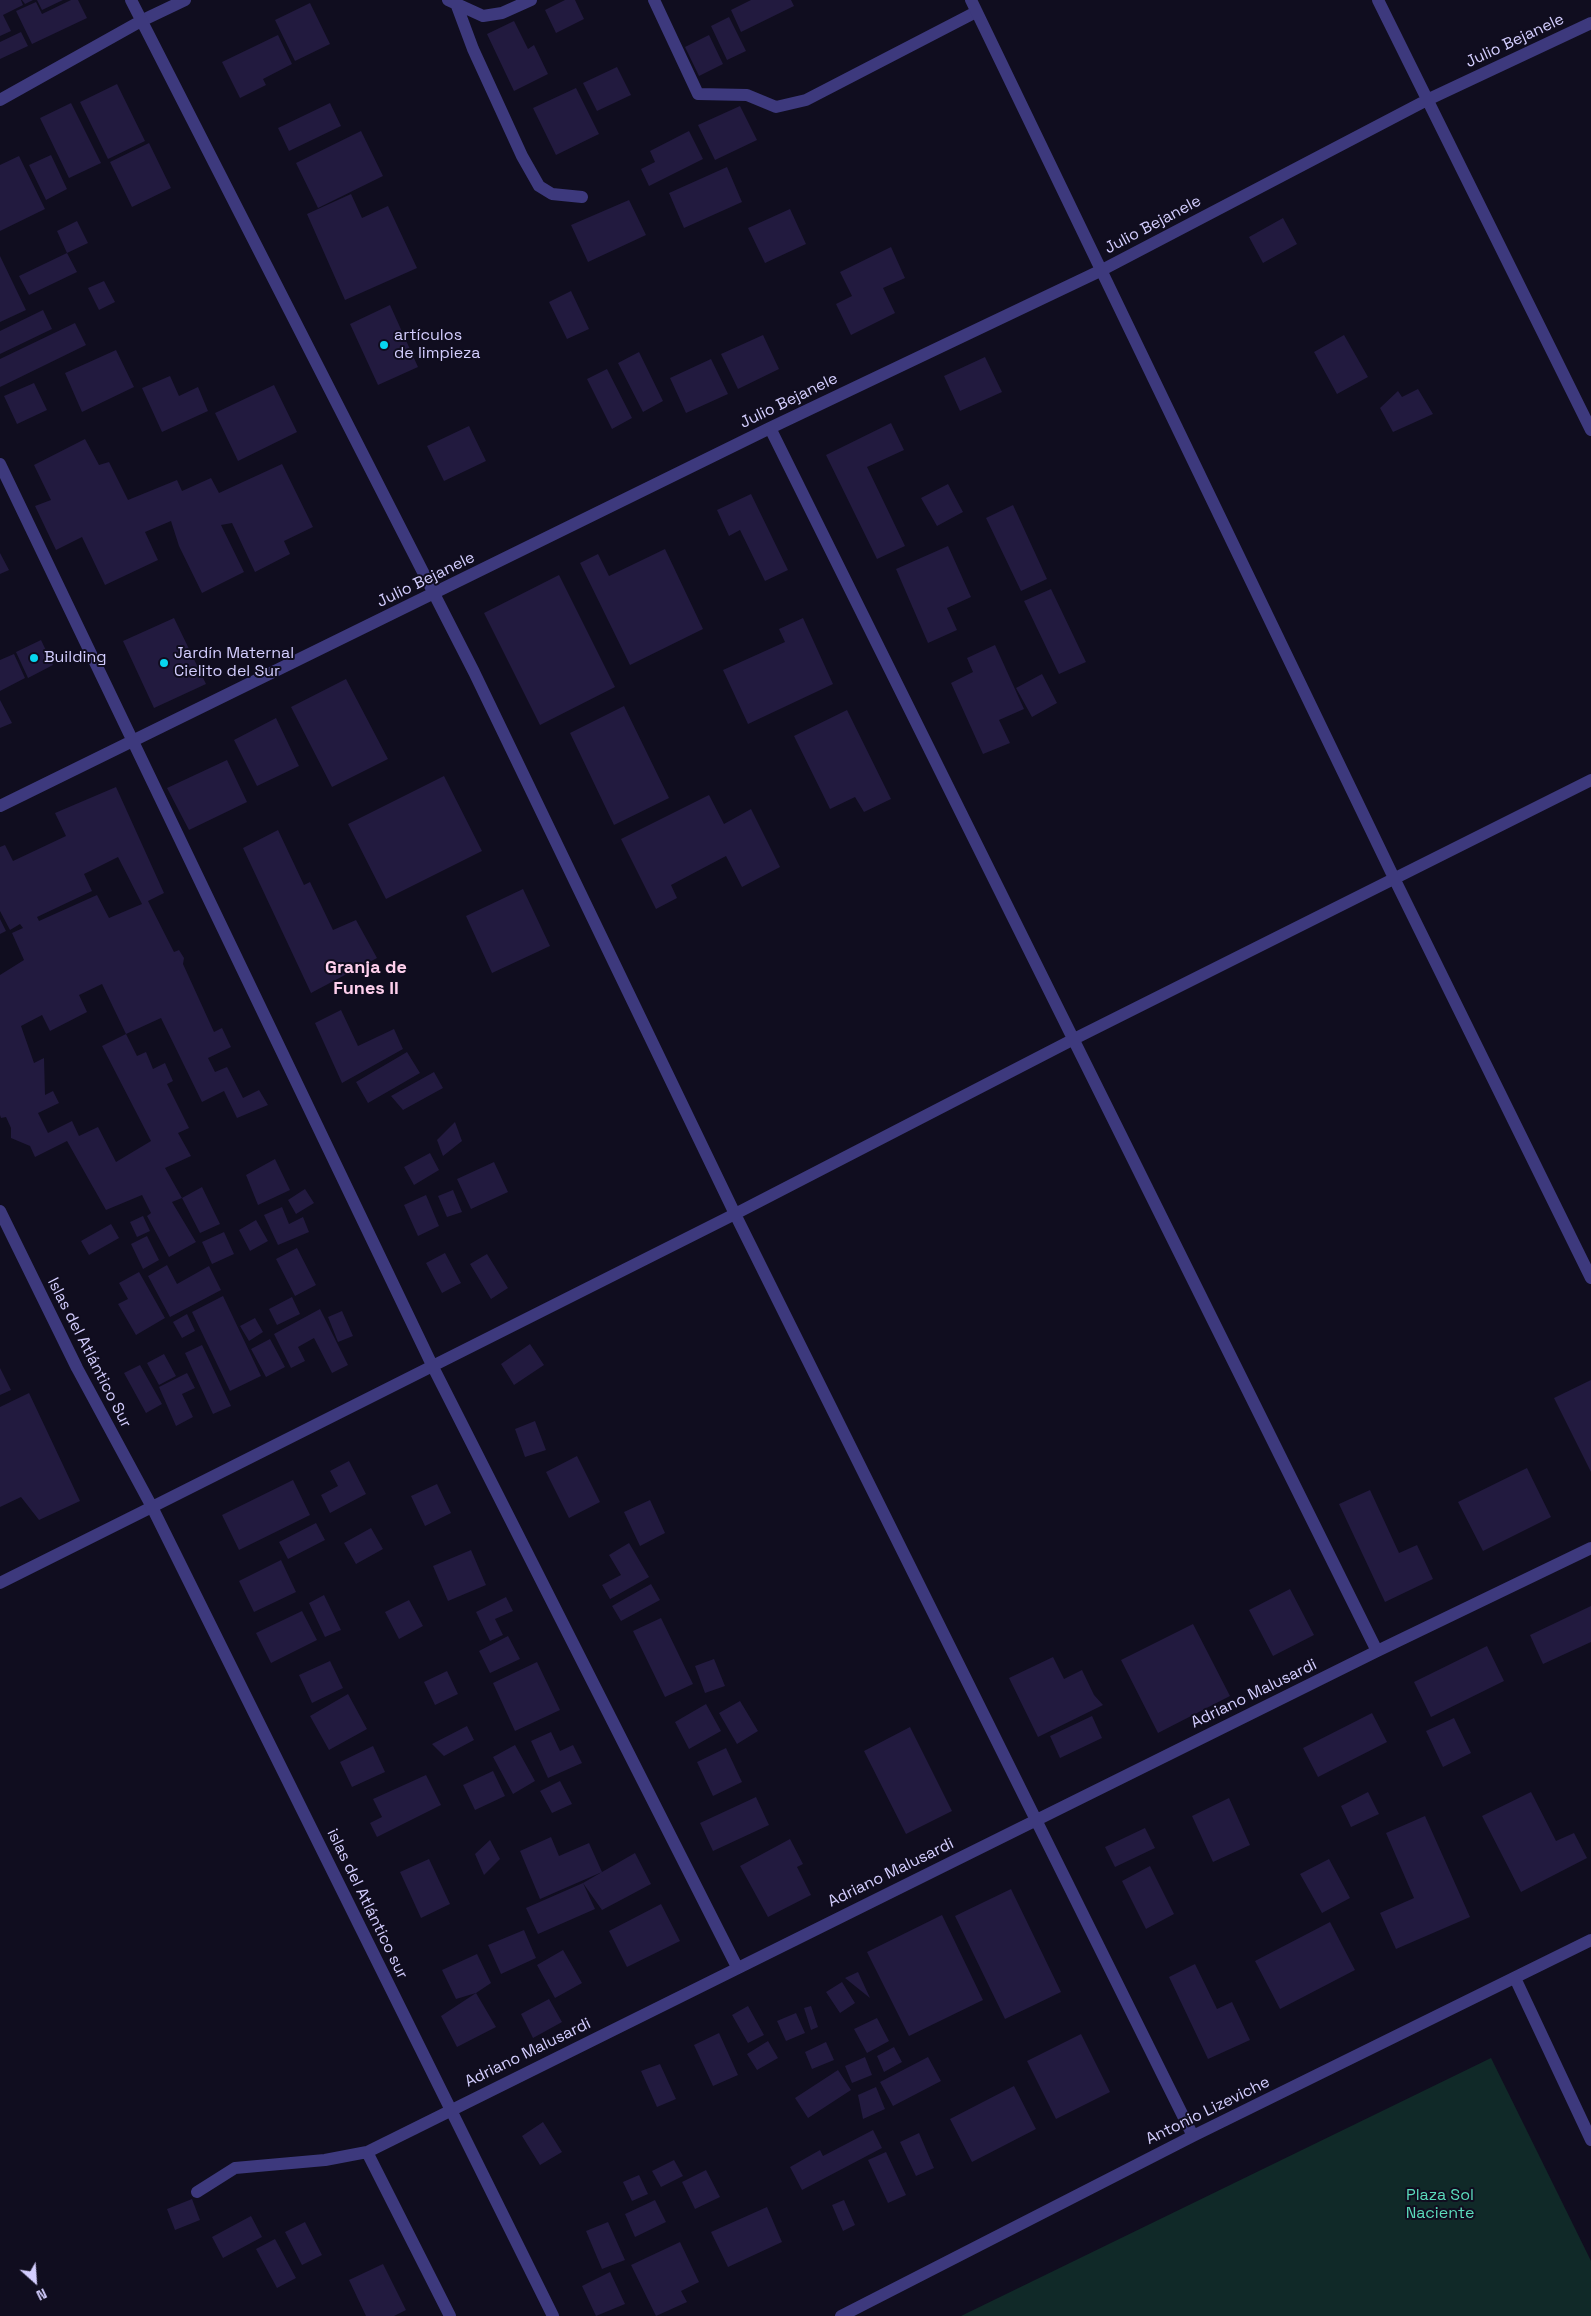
<!DOCTYPE html>
<meta charset="utf-8">
<style>
body{margin:0}
#map{position:relative;width:1591px;height:2316px;overflow:hidden;background:#100d1f;font-family:"Space Grotesk",sans-serif}
canvas{display:block}
.north{position:absolute;left:10px;top:2256px;width:50px;height:50px;-webkit-text-stroke:4px #100d1f;paint-order:stroke;rotate:154deg;font-size:14px;font-weight:700;line-height:20px;text-align:center;color:#d3cdfe}
.north::after{content:'';display:block;margin:auto;width:18px;height:22px;background:#d3cdfe;clip-path:polygon(50% 0,100% 100%,50% 72%,0 100%)}
</style>
<div id="map">
<canvas width="1591" height="2316"></canvas>
<div class="north">N</div>
</div>
<script>
const ctx = document.querySelector('canvas').getContext('2d');
ctx.lineJoin = 'round';
function fillPath(path, color) { ctx.fillStyle = color; ctx.fill(path, 'evenodd'); }
const toPath = rows => new Path2D(rows.map(r => 'M' + r).join(''));
function trace(path, color, width, dash) { ctx.strokeStyle = color; ctx.lineWidth = width; ctx.lineCap = dash ? 'butt' : 'round'; ctx.setLineDash(dash || []); ctx.stroke(path); }
function drawText(font, color, halo, rows, align = 'center') {
  ctx.font = font + ' "Space Grotesk",sans-serif'; ctx.lineWidth = 4; ctx.setLineDash([]); ctx.textBaseline = 'middle'; ctx.strokeStyle = halo; ctx.fillStyle = color; for (const [text, x, y, turn = 0] of rows) {
    ctx.save(); ctx.translate(x, y); ctx.rotate((+turn || 0) * Math.PI / 180); ctx.textAlign = isNaN(turn) ? turn : align; if (halo) ctx.strokeText(text, 0, 0); ctx.fillText(text, 0, 0); ctx.restore();
  }
}
fillPath(toPath([
 [1491,2058,1591,2261,1591,2316,961,2316]
]), '#102928');
fillPath(toPath([
 [0,0,21,0,23,5,3,15,11,31,0,36],
 [22,0,33,0,25,4],
 [37,0,63,0,42,10],
 [71,0,78,0,87,18,32,44,16,11,36,2,42,14],
 [565,0,575,0,584,19,556,33,545,10],
 [751,0,791,0,794,6,741,32,731,10],
 [310,3,330,44,295,61,275,20],
 [729,17,746,51,727,60,711,26],
 [514,21,528,49,534,45,548,74,514,91,487,34],
 [21,32,28,46,0,59,0,42],
 [278,35,292,64,263,79,266,85,240,98,222,62],
 [709,35,723,64,699,76,685,47],
 [617,67,631,95,597,111,583,83],
 [117,84,145,141,108,159,80,102],
 [576,88,599,134,556,155,533,108],
 [71,103,101,163,69,178,40,118],
 [330,103,341,126,289,151,278,128],
 [740,106,757,140,715,160,698,125],
 [361,131,383,176,318,208,296,163],
 [689,131,703,159,649,186,641,169,655,162,650,151],
 [149,143,171,188,132,207,110,162],
 [51,155,67,189,46,200,29,165],
 [19,156,45,209,0,231,0,165],
 [727,167,742,202,684,228,669,193],
 [351,194,362,218,388,206,417,268,345,300,307,214],
 [629,200,646,235,588,262,571,225],
 [790,209,806,244,765,263,748,228],
 [1283,218,1297,244,1263,263,1249,237],
 [77,221,88,243,67,253,57,231],
 [891,247,905,278,883,288,895,313,851,335,836,304,852,296,840,272],
 [67,253,77,272,29,295,19,276],
 [0,256,26,310,0,322],
 [104,281,115,302,99,310,88,288],
 [571,291,589,329,567,339,549,302],
 [390,305,418,367,378,385,350,324],
 [43,310,52,329,0,354,0,331],
 [75,323,86,345,0,387,0,359],
 [763,335,779,369,738,389,721,354],
 [1344,335,1368,377,1337,394,1314,352],
 [116,350,134,387,82,412,65,373],
 [639,352,663,401,643,412,618,363],
 [985,357,1002,392,960,411,944,376],
 [711,359,728,394,686,413,670,378],
 [607,369,632,418,612,429,587,379],
 [170,376,179,396,198,387,208,411,162,432,142,388],
 [34,383,47,410,17,424,4,396],
 [274,385,297,432,238,461,215,413],
 [1418,389,1433,414,1393,432,1380,408,1398,391,1402,397],
 [891,423,904,450,867,467,905,546,877,559,826,455],
 [469,426,486,461,444,481,427,446],
 [85,439,99,465,109,462,128,500,177,480,182,491,211,478,219,493,282,464,313,527,284,541,290,554,255,572,232,523,221,525,244,572,202,593,179,546,171,521,145,532,158,560,105,585,82,537,56,550,35,506,51,500,34,465],
 [948,484,963,512,937,526,921,498],
 [751,494,788,570,765,581,740,530,729,536,717,510],
 [1013,505,1047,579,1021,591,986,518],
 [948,546,971,597,947,608,957,630,928,643,896,569],
 [665,549,703,629,630,665,580,563,598,554,609,576],
 [0,553,9,570,0,574],
 [559,575,615,687,540,725,484,613],
 [1051,589,1086,662,1059,674,1024,601],
 [174,618,206,684,154,708,123,641],
 [803,618,833,684,748,724,723,670,785,642,779,629],
 [41,640,53,665,28,678,16,652],
 [995,645,1024,709,999,720,1010,743,983,754,951,683,973,672,967,658],
 [14,654,25,678,0,691,0,660],
 [1042,674,1057,703,1032,717,1016,688],
 [346,679,388,759,332,787,291,707],
 [0,700,12,723,0,728],
 [624,706,669,798,614,825,570,733],
 [847,710,891,799,864,812,855,797,830,809,794,736],
 [276,718,299,766,257,786,234,740],
 [227,760,247,802,189,830,167,788],
 [444,776,482,851,386,899,348,824],
 [116,787,164,893,148,901,174,952,179,950,184,958,183,964,214,1032,222,1028,231,1047,208,1058,215,1072,227,1067,243,1098,259,1090,268,1105,237,1118,224,1091,202,1102,161,1018,126,1034,137,1056,146,1052,153,1069,165,1063,173,1081,167,1084,189,1128,178,1133,191,1156,165,1168,182,1198,172,1202,196,1242,169,1257,147,1216,151,1213,142,1195,106,1210,67,1141,35,1157,30,1146,11,1138,11,1128,6,1117,1,1118,0,1115,0,975,24,960,12,933,23,928,20,924,10,930,0,911,0,847,5,845,13,861,66,836,55,813],
 [118,857,142,904,109,918,97,895,39,921,37,917,92,891,84,874],
 [102,984,126,1034,102,1046,151,1141,116,1162,98,1127,79,1136,72,1121,48,1133,38,1113,59,1103,53,1091,45,1095,44,1058,34,1063,21,1026,42,1015,50,1031,87,1012,79,995],
 [709,795,724,824,751,809,780,867,742,887,726,856,671,885,677,898,656,909,621,839],
 [278,830,304,885,310,882,333,930,356,920,377,958,311,993,243,848],
 [523,889,550,946,492,973,466,916],
 [0,919,6,931,0,934],
 [341,1010,358,1046,394,1029,403,1049,342,1083,315,1023],
 [407,1052,420,1073,368,1103,356,1082],
 [434,1072,443,1088,403,1110,391,1096],
 [455,1122,462,1141,443,1156,437,1140],
 [430,1153,439,1170,414,1185,404,1167],
 [275,1159,290,1190,258,1205,246,1175],
 [494,1162,508,1192,471,1209,457,1179],
 [202,1187,220,1224,200,1233,182,1198],
 [305,1189,314,1203,296,1214,288,1200],
 [453,1190,462,1212,447,1217,438,1196],
 [426,1195,439,1226,418,1236,404,1205],
 [282,1207,289,1224,303,1217,309,1232,278,1245,264,1215],
 [143,1216,150,1231,137,1237,130,1222],
 [256,1220,268,1241,250,1251,239,1230],
 [111,1224,119,1238,89,1255,81,1241],
 [224,1232,234,1254,212,1264,202,1242],
 [147,1236,159,1260,143,1269,131,1244],
 [297,1248,316,1285,295,1296,276,1259],
 [445,1253,461,1283,442,1293,426,1263],
 [487,1254,508,1288,491,1299,470,1264],
 [167,1265,177,1284,209,1266,221,1290,170,1317,148,1276],
 [139,1272,165,1318,136,1335,118,1304,128,1299,119,1283],
 [223,1296,261,1376,230,1391,192,1312],
 [292,1297,300,1314,277,1325,269,1309],
 [320,1309,348,1365,332,1373,314,1338,298,1347,305,1361,291,1368,274,1334],
 [342,1311,353,1336,338,1342,328,1317],
 [187,1314,195,1331,182,1338,173,1322],
 [255,1318,263,1332,249,1341,240,1326],
 [270,1339,285,1367,266,1377,251,1349],
 [530,1344,544,1365,514,1385,501,1364],
 [202,1345,231,1406,213,1414,185,1353],
 [164,1354,176,1376,159,1385,147,1363],
 [140,1365,162,1404,146,1413,124,1373],
 [0,1368,11,1390,0,1395],
 [187,1373,195,1388,182,1394,193,1417,176,1426,159,1387],
 [1591,1380,1591,1472,1554,1398],
 [29,1393,80,1501,39,1520,21,1497,0,1507,0,1407],
 [535,1421,546,1450,525,1457,515,1429],
 [577,1456,600,1502,569,1518,546,1472],
 [349,1461,366,1494,330,1513,321,1495,338,1486,330,1471],
 [1527,1468,1551,1517,1483,1551,1458,1502],
 [293,1480,310,1515,239,1550,222,1515],
 [437,1484,451,1513,425,1526,411,1496],
 [1370,1490,1399,1553,1417,1545,1433,1579,1385,1602,1339,1504],
 [650,1500,665,1533,640,1546,624,1512],
 [316,1523,325,1540,288,1559,279,1542],
 [371,1528,383,1549,356,1564,344,1543],
 [629,1543,649,1577,610,1599,602,1585,621,1575,609,1555],
 [471,1550,486,1585,448,1601,433,1566],
 [281,1560,296,1592,254,1612,239,1581],
 [651,1584,660,1600,621,1621,612,1606],
 [1290,1589,1314,1635,1273,1656,1249,1610],
 [324,1595,341,1630,325,1637,309,1603],
 [506,1597,513,1611,495,1619,503,1635,490,1641,476,1612],
 [409,1600,423,1626,399,1639,385,1612],
 [1591,1606,1591,1642,1543,1664,1530,1635],
 [302,1611,317,1640,271,1663,256,1633],
 [661,1618,693,1684,665,1697,633,1631],
 [1193,1624,1230,1696,1158,1733,1121,1660],
 [508,1636,520,1659,490,1673,479,1651],
 [1487,1646,1504,1681,1431,1717,1414,1682],
 [1053,1657,1064,1679,1082,1670,1094,1695,1103,1705,1038,1737,1009,1678],
 [714,1659,725,1686,705,1693,695,1666],
 [330,1661,343,1688,312,1703,299,1675],
 [537,1662,560,1710,515,1731,493,1683],
 [447,1671,458,1694,435,1705,424,1682],
 [348,1694,367,1729,329,1750,310,1716],
 [740,1701,758,1731,737,1744,719,1713],
 [706,1704,721,1731,689,1749,675,1722],
 [1372,1713,1387,1742,1318,1777,1303,1748],
 [1092,1716,1102,1738,1060,1758,1050,1736],
 [1454,1718,1471,1753,1443,1767,1426,1731],
 [467,1726,474,1740,444,1756,432,1744],
 [910,1727,952,1811,906,1834,864,1751],
 [551,1732,560,1751,573,1745,582,1763,548,1778,531,1741],
 [515,1745,535,1781,513,1794,493,1757],
 [373,1746,385,1772,352,1787,340,1762],
 [726,1748,742,1782,713,1796,697,1762],
 [493,1771,505,1796,475,1810,463,1785],
 [426,1775,441,1805,377,1837,370,1823,382,1817,373,1799],
 [560,1781,572,1804,552,1813,540,1791],
 [1368,1792,1379,1814,1351,1827,1341,1806],
 [1531,1792,1556,1841,1574,1833,1587,1858,1521,1892,1482,1816],
 [756,1797,769,1825,713,1851,700,1823],
 [1229,1798,1250,1845,1213,1862,1192,1816],
 [1425,1816,1470,1917,1396,1949,1380,1913,1414,1898,1386,1833],
 [1145,1828,1155,1848,1115,1867,1105,1847],
 [551,1837,559,1856,589,1843,602,1872,635,1853,651,1884,602,1910,583,1883,595,1909,538,1934,526,1908,583,1883,602,1872,540,1899,520,1851],
 [790,1839,803,1864,797,1867,811,1895,768,1917,740,1866],
 [490,1840,500,1859,484,1875,475,1854],
 [429,1859,450,1904,421,1918,400,1872],
 [1329,1859,1350,1898,1322,1913,1300,1874],
 [1150,1866,1174,1914,1146,1929,1122,1881],
 [1011,1889,1061,1992,1005,2019,955,1916],
 [661,1904,680,1941,627,1967,609,1931],
 [942,1915,983,2000,909,2036,867,1952],
 [1330,1922,1355,1970,1280,2009,1255,1961],
 [524,1930,536,1958,501,1974,488,1945],
 [563,1950,582,1983,555,1998,537,1965],
 [477,1954,491,1983,476,1993,496,2027,457,2047,441,2016,476,1993,456,1999,442,1970],
 [1195,1964,1217,2009,1232,2002,1250,2040,1208,2059,1169,1977],
 [858,1972,870,1998,845,1978],
 [842,1982,855,2003,840,2013,826,1992],
 [549,1999,562,2022,533,2038,521,2014],
 [748,2006,764,2035,748,2043,732,2015],
 [811,2006,818,2027,811,2030,804,2008],
 [796,2013,805,2033,786,2041,777,2021],
 [877,2018,889,2041,867,2053,854,2029],
 [719,2033,738,2075,713,2086,694,2045],
 [1081,2034,1110,2092,1056,2119,1027,2061],
 [768,2041,778,2058,757,2070,747,2054],
 [826,2042,834,2060,812,2069,805,2052],
 [894,2047,902,2062,884,2072,877,2056],
 [865,2057,872,2075,852,2083,845,2066],
 [928,2057,941,2081,893,2106,880,2082],
 [660,2064,676,2099,657,2107,641,2071],
 [838,2070,851,2090,808,2118,795,2098],
 [1014,2086,1036,2129,972,2162,950,2119],
 [876,2087,885,2109,863,2119,858,2095],
 [543,2122,562,2152,540,2165,522,2136],
 [873,2130,882,2148,802,2190,790,2167,820,2150,823,2156],
 [919,2133,934,2168,916,2176,900,2142],
 [886,2152,906,2195,888,2203,868,2160],
 [674,2160,683,2176,661,2187,652,2171],
 [706,2170,720,2197,695,2209,682,2182],
 [639,2175,648,2194,632,2201,623,2182],
 [192,2199,200,2220,175,2230,167,2209],
 [655,2200,666,2222,635,2237,625,2214],
 [844,2200,855,2225,843,2231,832,2205],
 [767,2207,782,2242,728,2267,711,2232],
 [251,2216,262,2237,223,2258,212,2237],
 [305,2222,322,2255,302,2265,285,2232],
 [608,2222,625,2260,602,2269,586,2231],
 [275,2239,296,2278,277,2288,256,2249],
 [680,2242,699,2282,681,2291,687,2302,656,2316,631,2265],
 [383,2264,406,2310,394,2316,366,2316,349,2280],
 [610,2272,625,2304,596,2316,582,2286]
]), '#221a3f');
trace(toPath([
 [448,0,483,16,502,13,531,0],
 [654,0,698,94,747,95,776,107,806,100,976,12],
 [457,6,473,49,522,156,539,186,552,194,582,197],
 [141,21,185,0],
 [0,1583,152,1507]
]), '#3d397d', 12);
trace(toPath([
 [131,0,474,672,735,1214,1193,2136],
 [971,0,1394,878,1591,1278],
 [1378,0,1591,430],
 [0,100,141,21],
 [770,428,1377,1651],
 [0,464,432,1365,737,1967],
 [0,806,770,428,1102,270,1427,100,1591,23],
 [0,1211,77,1368,152,1507,553,2316],
 [152,1507,735,1214,1074,1039,1591,780],
 [1515,1978,1591,2140],
 [367,2152,450,2316],
 [197,2192,235,2168,325,2160,367,2152,1377,1651,1591,1548],
 [841,2316,1193,2136,1591,1940]
]), '#3d397d', 12);
for (const [x, y, r, color] of [
 [384,345,5,"#07d6ef"],
 [34,658,5,"#07d6ef"],
 [164,663,5,"#07d6ef"]
]) { const dot = new Path2D(); dot.arc(x, y, r, 0, 2 * Math.PI); ctx.fillStyle = color; ctx.fill(dot); trace(dot, '#100d1f', 2); }
drawText('16px', '#d3cdfe', '#100d1f', [
 ["Julio Bejanele",1515,41,-25],
 ["Julio Bejanele",1153,225,-28],
 ["Julio Bejanele",789,401,-26],
 ["Julio Bejanele",426,580,-26],
 ["Islas del Atlántico Sur",89,1353,63],
 ["Adriano Malusardi",1254,1694,-26],
 ["Adriano Malusardi",891,1873,-26],
 ["islas del Atlántico sur",367,1904,64],
 ["Adriano Malusardi",528,2053,-26],
 ["Antonio Lizeviche",1208,2111,-26]
]);
drawText('16px', '#d3cdfe', '#100d1f', [
 ["artículos",394,336],
 ["de limpieza",394,354],
 ["Jardín Maternal",174,654],
 ["Cielito del Sur",174,672],
 ["Building",44,658]
], 'left');
drawText('16px', '#5bdbbc', '#100d1f', [
 ["Plaza Sol",1440,2196],
 ["Naciente",1440,2214]
]);
drawText('bold 18px', '#fecfec', '#100d1f', [
 ["Granja de",366,968],
 ["Funes II",366,989]
]);
</script>
